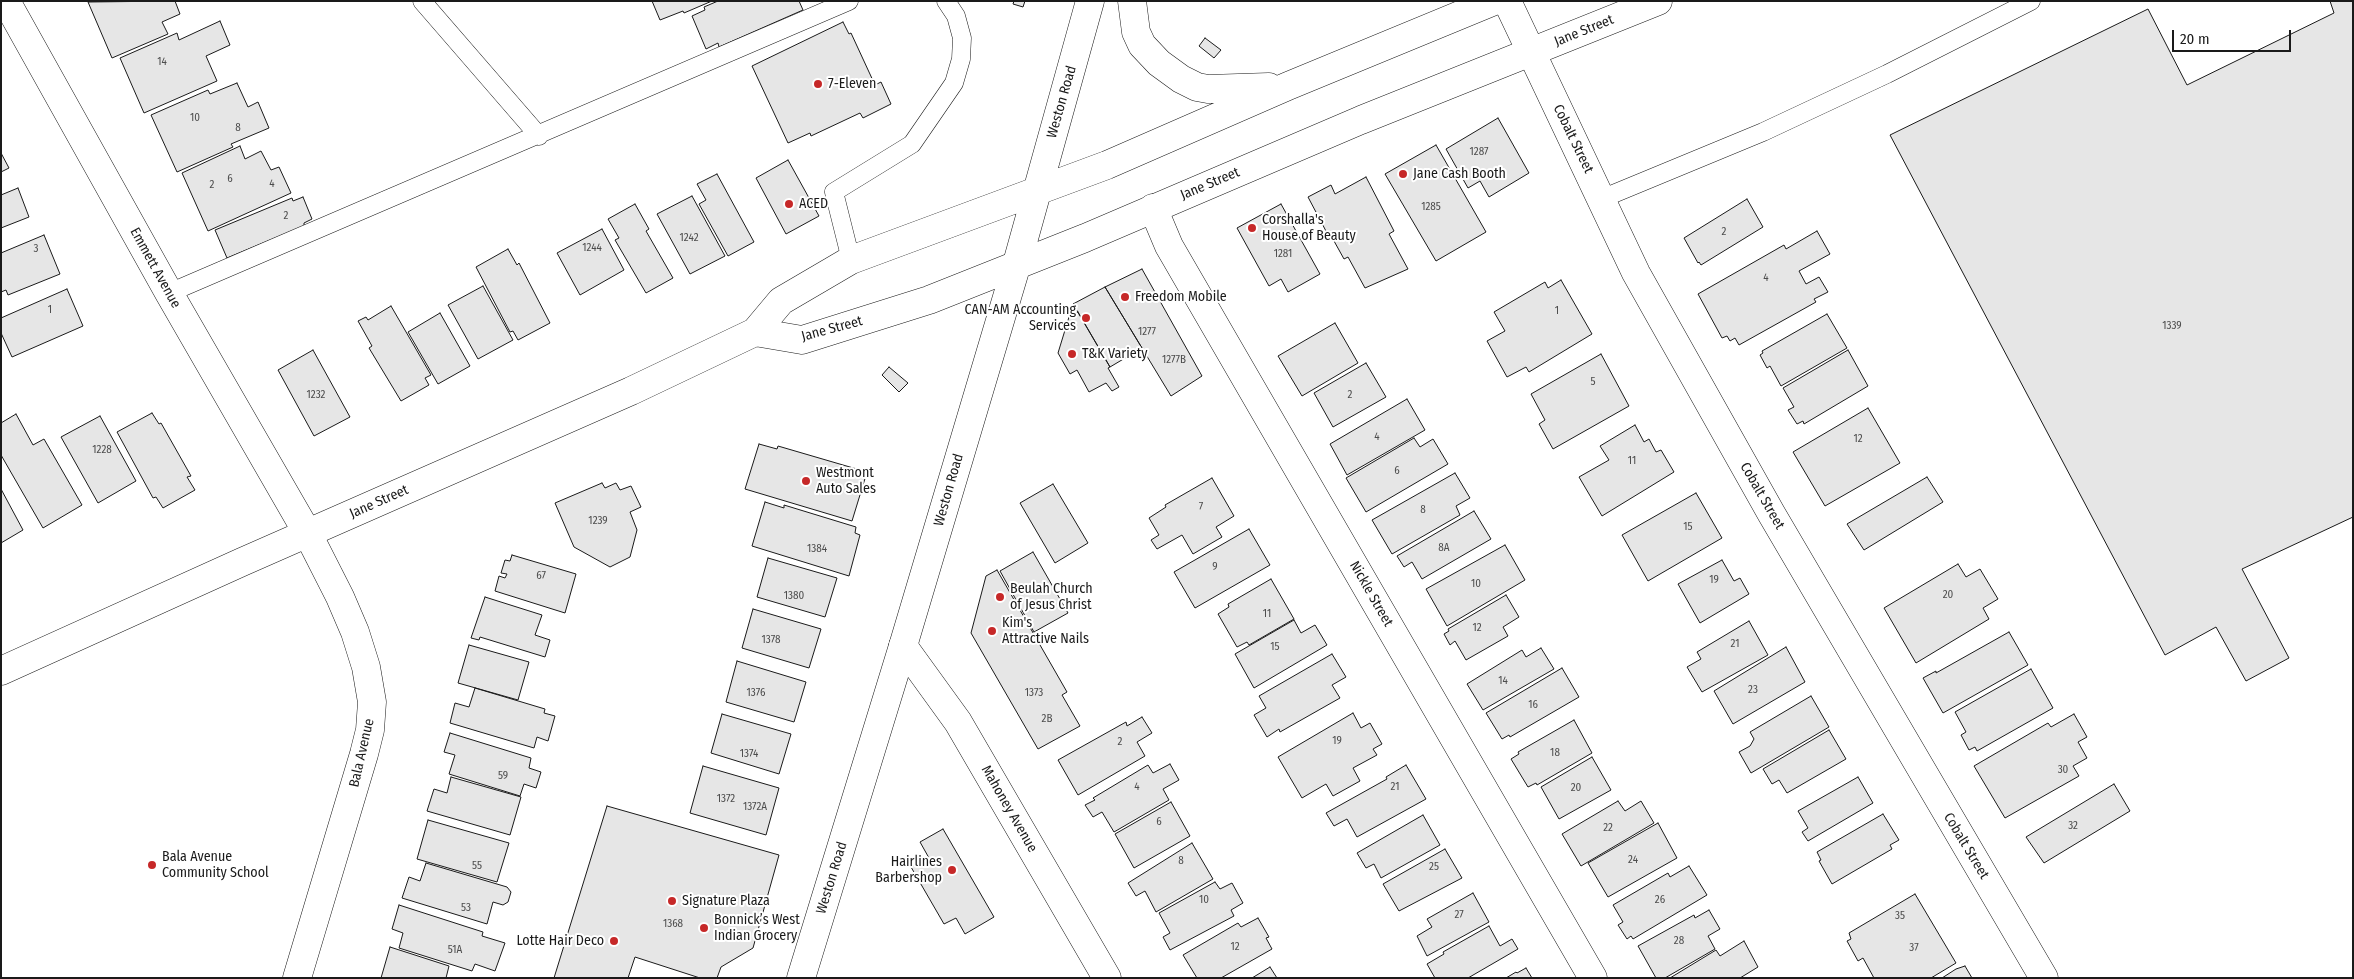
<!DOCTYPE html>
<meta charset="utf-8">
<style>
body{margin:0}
#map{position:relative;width:2354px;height:979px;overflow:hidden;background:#fff;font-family:"Fira Sans Condensed",sans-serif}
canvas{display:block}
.frame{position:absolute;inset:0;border:2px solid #1a1a1a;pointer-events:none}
.scale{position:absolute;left:2172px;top:30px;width:119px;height:22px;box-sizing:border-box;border:2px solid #1a1a1a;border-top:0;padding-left:6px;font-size:15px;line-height:18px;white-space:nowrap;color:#1a1a1a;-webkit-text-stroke:4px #fff;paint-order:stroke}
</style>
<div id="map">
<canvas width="2354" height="979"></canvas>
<div class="frame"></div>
<div class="scale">20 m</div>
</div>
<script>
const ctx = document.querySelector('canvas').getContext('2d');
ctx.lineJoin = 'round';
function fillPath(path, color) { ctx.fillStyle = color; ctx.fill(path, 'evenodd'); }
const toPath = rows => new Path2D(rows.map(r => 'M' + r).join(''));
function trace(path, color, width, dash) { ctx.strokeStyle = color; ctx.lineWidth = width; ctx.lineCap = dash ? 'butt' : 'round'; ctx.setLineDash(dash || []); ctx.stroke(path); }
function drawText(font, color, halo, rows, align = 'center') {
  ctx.font = font + ' "Fira Sans Condensed",sans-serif'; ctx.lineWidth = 4; ctx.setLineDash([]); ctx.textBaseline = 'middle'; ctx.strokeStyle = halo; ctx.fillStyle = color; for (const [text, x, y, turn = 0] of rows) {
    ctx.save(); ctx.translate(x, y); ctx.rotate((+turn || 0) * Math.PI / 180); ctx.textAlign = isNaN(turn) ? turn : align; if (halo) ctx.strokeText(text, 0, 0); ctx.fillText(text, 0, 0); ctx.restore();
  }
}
const building = toPath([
 [175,1,180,14,162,22,168,34,112,58,88,2,175,1],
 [652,1,712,1,684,13,683,11,660,20,652,1],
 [718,1,799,1,803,10,719,47,718,43,706,49,692,16,705,10,704,7,718,1],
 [1014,1,1025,1,1023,7,1013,4,1014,1],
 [2330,1,2353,1,2353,517,2242,569,2289,658,2246,681,2216,627,2165,655,1890,135,2148,9,2187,85,2334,13,2330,1],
 [220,21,230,45,206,56,217,81,144,113,120,58,177,33,179,40,220,21],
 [843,22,849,34,851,33,875,85,881,82,891,104,863,118,860,113,811,136,810,133,788,143,752,66,843,22],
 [1205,38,1221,50,1214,58,1199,46,1205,38],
 [237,83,248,107,258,102,269,128,231,144,233,147,177,172,151,115,208,90,210,94,237,83],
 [1498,118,1529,173,1489,197,1480,181,1468,188,1446,149,1498,118],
 [1436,145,1486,232,1436,261,1385,174,1436,145],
 [240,146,245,159,261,151,271,170,279,167,291,193,208,231,182,173,240,146],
 [1,153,9,168,1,172,1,153],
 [788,160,819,216,786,234,756,178,788,160],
 [717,174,754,242,728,256,699,204,706,200,697,184,717,174],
 [1366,177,1394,231,1389,234,1408,269,1365,288,1348,257,1344,259,1329,232,1327,233,1308,197,1331,185,1335,194,1366,177],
 [18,188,29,217,1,228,1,195,18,188],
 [692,196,725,256,690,274,657,214,692,196],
 [303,197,312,219,304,223,304,226,227,258,215,230,292,198,293,201,303,197],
 [1747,199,1763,227,1701,265,1699,262,1698,263,1684,238,1747,199],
 [635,204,649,229,646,231,673,278,646,293,615,240,619,238,608,219,635,204],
 [1281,204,1320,274,1288,292,1281,279,1269,286,1237,228,1281,204],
 [602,229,624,270,580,295,557,253,602,229],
 [1817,231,1830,254,1799,271,1806,284,1819,277,1828,292,1814,299,1816,302,1739,345,1735,338,1730,341,1727,336,1722,338,1698,294,1784,245,1786,249,1817,231],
 [44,235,60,274,8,295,6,290,1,292,1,253,44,235],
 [508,249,517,265,519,263,550,323,518,340,513,331,510,332,476,267,508,249],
 [1142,269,1202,376,1171,396,1105,287,1142,269],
 [1561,280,1592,334,1529,372,1526,367,1507,377,1487,341,1505,331,1494,312,1545,282,1548,288,1561,280],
 [483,286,513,340,478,359,448,305,483,286],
 [1105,287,1142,348,1110,367,1073,304,1105,287],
 [67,289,83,326,12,357,1,333,1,318,67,289],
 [391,306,431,375,425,378,429,385,401,401,369,348,372,346,358,321,366,317,368,320,391,306],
 [1078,312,1110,367,1108,368,1119,387,1112,391,1106,383,1089,392,1077,370,1070,374,1058,353,1069,317,1078,312],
 [440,313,470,366,438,384,408,332,440,313],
 [1827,314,1847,348,1781,386,1770,366,1767,368,1760,355,1763,353,1762,351,1827,314],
 [1335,323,1358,363,1302,396,1278,356,1335,323],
 [313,350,350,417,314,436,278,370,313,350],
 [1848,350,1868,386,1804,424,1803,421,1797,424,1788,410,1794,407,1783,388,1848,350],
 [1601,354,1629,406,1553,449,1539,424,1545,420,1531,394,1601,354],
 [1366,363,1386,397,1333,427,1314,393,1366,363],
 [889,367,908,383,899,392,882,375,889,367],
 [1407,399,1425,430,1347,475,1330,444,1407,399],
 [1868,408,1900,463,1825,506,1793,452,1868,408],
 [152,413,159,424,161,423,191,476,187,477,195,490,163,508,156,497,153,498,117,432,152,413],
 [16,414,33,445,44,439,82,505,43,528,1,455,1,423,16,414],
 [100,416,136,481,98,503,61,437,100,416],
 [1635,425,1644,442,1649,439,1656,452,1661,450,1674,472,1602,516,1579,477,1609,460,1600,446,1635,425],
 [1414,438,1420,447,1433,439,1448,464,1366,512,1346,478,1414,438],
 [759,444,777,449,778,446,867,472,852,521,745,489,759,444],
 [1455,473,1470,498,1456,506,1460,515,1392,554,1372,520,1455,473],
 [1927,477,1943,502,1864,550,1847,524,1927,477],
 [1212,478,1234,516,1216,527,1222,537,1193,554,1182,535,1157,549,1151,540,1159,535,1149,518,1166,507,1165,505,1212,478],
 [602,483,605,488,616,483,620,490,631,486,641,507,630,512,637,530,630,557,610,567,574,547,555,503,602,483],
 [1053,484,1088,543,1055,563,1020,503,1053,484],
 [1,489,23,530,1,543,1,489],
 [1696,493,1722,538,1648,581,1622,535,1696,493],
 [765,502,784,508,784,505,856,527,855,533,860,535,849,576,752,546,765,502],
 [1474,511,1491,539,1422,579,1412,562,1404,567,1397,556,1474,511],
 [1249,529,1270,565,1195,608,1174,572,1249,529],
 [1505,545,1525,580,1447,626,1426,589,1505,545],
 [1033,552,1068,613,1034,632,1000,571,1033,552],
 [512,555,576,574,565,613,495,591,499,576,505,578,507,574,501,573,505,560,510,561,512,555],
 [768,558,837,578,825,617,757,597,768,558],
 [1722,560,1734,581,1740,578,1749,594,1700,623,1678,584,1722,560],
 [1958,564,1966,577,1980,569,1998,599,1983,608,1989,619,1916,663,1884,608,1958,564],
 [997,570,1067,692,1062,695,1080,726,1038,749,971,633,986,576,997,570],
 [1271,579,1294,619,1249,645,1247,642,1237,647,1218,614,1229,607,1228,604,1271,579],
 [1506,595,1519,617,1503,627,1508,636,1466,660,1455,641,1450,645,1444,634,1449,631,1448,629,1506,595],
 [485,597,542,615,535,635,550,640,545,657,480,637,479,640,471,638,485,597],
 [753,609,821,629,809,668,742,648,753,609],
 [1294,620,1301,633,1315,625,1327,645,1254,688,1235,654,1294,620],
 [1749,621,1768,655,1702,692,1687,667,1701,659,1697,652,1749,621],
 [2009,632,2028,665,1943,713,1923,678,1936,671,1936,673,2009,632],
 [469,645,529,662,518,700,458,683,469,645],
 [1786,647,1805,682,1733,724,1714,691,1786,647],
 [1541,648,1554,669,1483,710,1467,684,1522,650,1526,657,1541,648],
 [1332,654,1346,677,1332,685,1340,698,1280,732,1279,729,1267,737,1254,715,1266,708,1259,696,1332,654],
 [737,661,806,682,794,722,726,702,737,661],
 [1562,668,1579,697,1510,737,1509,735,1502,739,1486,713,1562,668],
 [2031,669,2053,708,1977,751,1975,747,1969,750,1961,735,1966,732,1955,712,2031,669],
 [475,688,545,709,544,713,555,716,548,741,537,737,534,748,450,723,455,703,469,707,475,688],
 [1811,696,1829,727,1751,773,1739,752,1750,746,1754,739,1750,732,1811,696],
 [1353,713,1361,728,1370,723,1382,744,1373,749,1377,755,1353,768,1360,781,1333,796,1326,784,1302,798,1278,757,1353,713],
 [722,714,791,734,779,774,711,753,722,714],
 [2074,714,2087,737,2078,742,2087,758,2073,766,2079,776,2005,818,1974,766,2048,723,2051,727,2074,714],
 [1142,717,1152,733,1137,742,1145,756,1078,795,1058,760,1126,722,1127,726,1142,717],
 [1574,720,1592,753,1537,785,1536,783,1528,787,1511,759,1519,754,1518,752,1574,720],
 [1829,730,1846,759,1787,793,1779,780,1772,784,1763,769,1829,730],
 [450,733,531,758,529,768,541,772,536,788,524,784,520,796,449,774,455,755,444,752,450,733],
 [1592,757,1611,790,1559,819,1541,787,1592,757],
 [1170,764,1179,780,1163,789,1169,800,1114,832,1102,812,1093,817,1085,805,1095,800,1093,798,1148,765,1153,773,1170,764],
 [1406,765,1426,799,1357,837,1347,819,1334,826,1326,813,1387,779,1386,777,1406,765],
 [703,766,779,788,766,835,690,813,703,766],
 [451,777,521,797,510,835,427,811,434,789,447,793,451,777],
 [1858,777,1873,803,1808,841,1802,832,1808,828,1798,811,1858,777],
 [2114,784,2130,811,2044,863,2026,837,2114,784],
 [1618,801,1625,811,1641,801,1654,823,1581,866,1562,834,1618,801],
 [1171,802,1190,836,1134,868,1115,834,1171,802],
 [607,806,779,855,753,948,721,967,717,978,700,978,635,957,628,978,554,978,607,806],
 [1883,814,1899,840,1890,845,1892,849,1832,884,1819,861,1821,860,1817,852,1883,814],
 [1423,815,1440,845,1381,878,1374,864,1366,868,1357,853,1423,815],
 [428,820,509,843,497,882,417,859,428,820],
 [1658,823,1677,858,1608,897,1588,863,1658,823],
 [943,829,994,917,965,934,956,918,944,924,911,867,929,858,920,842,943,829],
 [1192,843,1213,879,1156,912,1145,891,1136,896,1128,883,1192,843],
 [1445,849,1462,878,1399,911,1383,884,1445,849],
 [426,863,507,887,511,892,508,902,503,905,493,902,487,924,402,898,409,877,420,881,426,863],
 [1689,866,1707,895,1633,939,1631,936,1627,939,1618,925,1623,922,1613,905,1668,873,1670,877,1689,866],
 [1215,882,1220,889,1232,883,1243,903,1231,910,1234,916,1170,950,1163,937,1170,933,1159,913,1215,882],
 [1473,893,1489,922,1427,956,1417,936,1432,927,1427,919,1473,893],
 [1915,894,1956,963,1931,978,1874,978,1863,958,1858,961,1847,941,1851,939,1849,933,1915,894],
 [399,905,483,932,482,936,505,943,495,971,475,964,472,971,399,948,403,933,392,929,399,905],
 [1709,910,1720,929,1708,936,1715,949,1665,978,1656,978,1638,946,1694,915,1695,918,1709,910],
 [1258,918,1269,937,1266,938,1272,949,1221,978,1197,978,1183,955,1238,923,1241,927,1258,918],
 [1489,926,1500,946,1512,939,1518,949,1468,978,1435,978,1427,964,1444,954,1443,952,1489,926],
 [1744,941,1758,967,1740,978,1670,978,1716,950,1720,956,1744,941],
 [390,947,449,966,446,978,381,978,390,947],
 [1965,966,1972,978,1942,978,1956,969,1965,966],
 [1270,967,1277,978,1252,978,1270,967],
 [1526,968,1532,978,1506,978,1516,972,1517,973,1526,968]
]);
fillPath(building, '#e6e6e6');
trace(building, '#1a1a1a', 1);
const service = toPath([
 [422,1,539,136],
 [1601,199,1763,132,1887,74,2031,1],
 [851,260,834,192,912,144,954,83,961,59,962,38,956,16,946,1],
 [169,293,849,1]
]);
const minor = toPath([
 [1507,1,1636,273,1771,513,2044,978],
 [1153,208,1169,246,1593,978],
 [903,646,958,722,1107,978],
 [297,978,364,754,370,730,372,702,366,667,355,632,340,597,308,534]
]);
const tertiary = toPath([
 [6,1,169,293,308,534]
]);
const secondary = toPath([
 [1132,1,1136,32,1142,45,1159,63,1181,79,1197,87,1208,89,1269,87],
 [755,332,802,340,929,300,1085,238,1361,120,1658,1],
 [1,671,242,562,631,391,755,332,781,301,851,260,1107,165,1288,86,1494,1],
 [801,978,903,646,1016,267,1090,1]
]);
trace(service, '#1a1a1a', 19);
trace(minor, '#1a1a1a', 29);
trace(tertiary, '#1a1a1a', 29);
trace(secondary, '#1a1a1a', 29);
trace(service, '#fff', 18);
trace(minor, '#fff', 28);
trace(tertiary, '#fff', 28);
trace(secondary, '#fff', 28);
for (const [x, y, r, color] of [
 [818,84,5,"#c62828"],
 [1403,174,5,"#c62828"],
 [789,204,5,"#c62828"],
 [1252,228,5,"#c62828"],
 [1125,297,5,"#c62828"],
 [1086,318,5,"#c62828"],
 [1072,354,5,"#c62828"],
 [806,481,5,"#c62828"],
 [1000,597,5,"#c62828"],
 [992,631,5,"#c62828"],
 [152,865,5,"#c62828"],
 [952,870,5,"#c62828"],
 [672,901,5,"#c62828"],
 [704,928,5,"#c62828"],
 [614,941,5,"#c62828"]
]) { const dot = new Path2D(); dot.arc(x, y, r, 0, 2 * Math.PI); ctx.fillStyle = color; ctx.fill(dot); trace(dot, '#fff', 2); }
drawText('11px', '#4d4d4d', null, [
 ["14",162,62],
 ["10",195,118],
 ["8",238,128],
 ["1287",1479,152],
 ["6",230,179],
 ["4",272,184],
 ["2",212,185],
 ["1285",1431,207],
 ["2",286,216],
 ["2",1724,232],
 ["1242",689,238],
 ["1244",592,248],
 ["3",36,249],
 ["1281",1283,254],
 ["4",1766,278],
 ["1",50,310],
 ["1",1557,311],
 ["1339",2172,326],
 ["1277",1147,332],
 ["1277B",1174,360],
 ["5",1593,382],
 ["1232",316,395],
 ["2",1350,395],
 ["4",1377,437],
 ["12",1858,439],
 ["1228",102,450],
 ["11",1632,461],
 ["6",1397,471],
 ["7",1201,507],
 ["8",1423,510],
 ["1239",598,521],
 ["15",1688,527],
 ["8A",1444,548],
 ["1384",817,549],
 ["9",1215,567],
 ["67",541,576],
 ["19",1714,580],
 ["10",1476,584],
 ["20",1948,595],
 ["1380",794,596],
 ["11",1267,614],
 ["12",1477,628],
 ["1378",771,640],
 ["21",1735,644],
 ["15",1275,647],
 ["14",1503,681],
 ["23",1753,690],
 ["1376",756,693],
 ["1373",1034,693],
 ["16",1533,705],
 ["2B",1047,719],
 ["19",1337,741],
 ["2",1120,742],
 ["18",1555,753],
 ["1374",749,754],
 ["30",2063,770],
 ["59",503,776],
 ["4",1137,787],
 ["21",1395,787],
 ["20",1576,788],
 ["1372",726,799],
 ["1372A",755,807],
 ["6",1159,822],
 ["32",2073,826],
 ["22",1608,828],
 ["24",1633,860],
 ["8",1181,861],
 ["55",477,866],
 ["25",1434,867],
 ["10",1204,900],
 ["26",1660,900],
 ["53",466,908],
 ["27",1459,915],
 ["35",1900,916],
 ["1368",673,924],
 ["28",1679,941],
 ["12",1235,947],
 ["37",1914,948],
 ["51A",455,950]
]);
drawText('14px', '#1a1a1a', '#fff', [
 ["Jane Street",1584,31,-22],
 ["Weston Road",1062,102,-74],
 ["Cobalt Street",1573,139,64],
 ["Jane Street",1210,184,-23],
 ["Emmett Avenue",155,268,61],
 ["Jane Street",832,329,-15],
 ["Weston Road",949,490,-74],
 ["Cobalt Street",1762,496,60],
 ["Jane Street",379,502,-24],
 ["Nickle Street",1371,594,60],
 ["Bala Avenue",362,753,-77],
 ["Mahoney Avenue",1009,809,60],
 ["Cobalt Street",1966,846,59],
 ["Weston Road",832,878,-73]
]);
drawText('14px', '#1a1a1a', '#fff', [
 ["7-Eleven",828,84],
 ["Jane Cash Booth",1413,174],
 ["ACED",799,204],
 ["Corshalla's",1262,220],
 ["House of Beauty",1262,236],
 ["Freedom Mobile",1135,297],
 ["CAN-AM Accounting",1076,310,"right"],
 ["Services",1076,326,"right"],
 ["T&K Variety",1082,354],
 ["Westmont",816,473],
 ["Auto Sales",816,489],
 ["Beulah Church",1010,589],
 ["of Jesus Christ",1010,605],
 ["Kim's",1002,623],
 ["Attractive Nails",1002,639],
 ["Bala Avenue",162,857],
 ["Community School",162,873],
 ["Hairlines",942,862,"right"],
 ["Barbershop",942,878,"right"],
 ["Signature Plaza",682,901],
 ["Bonnick’s West",714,920],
 ["Indian Grocery",714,936],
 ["Lotte Hair Deco",604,941,"right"]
], 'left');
</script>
